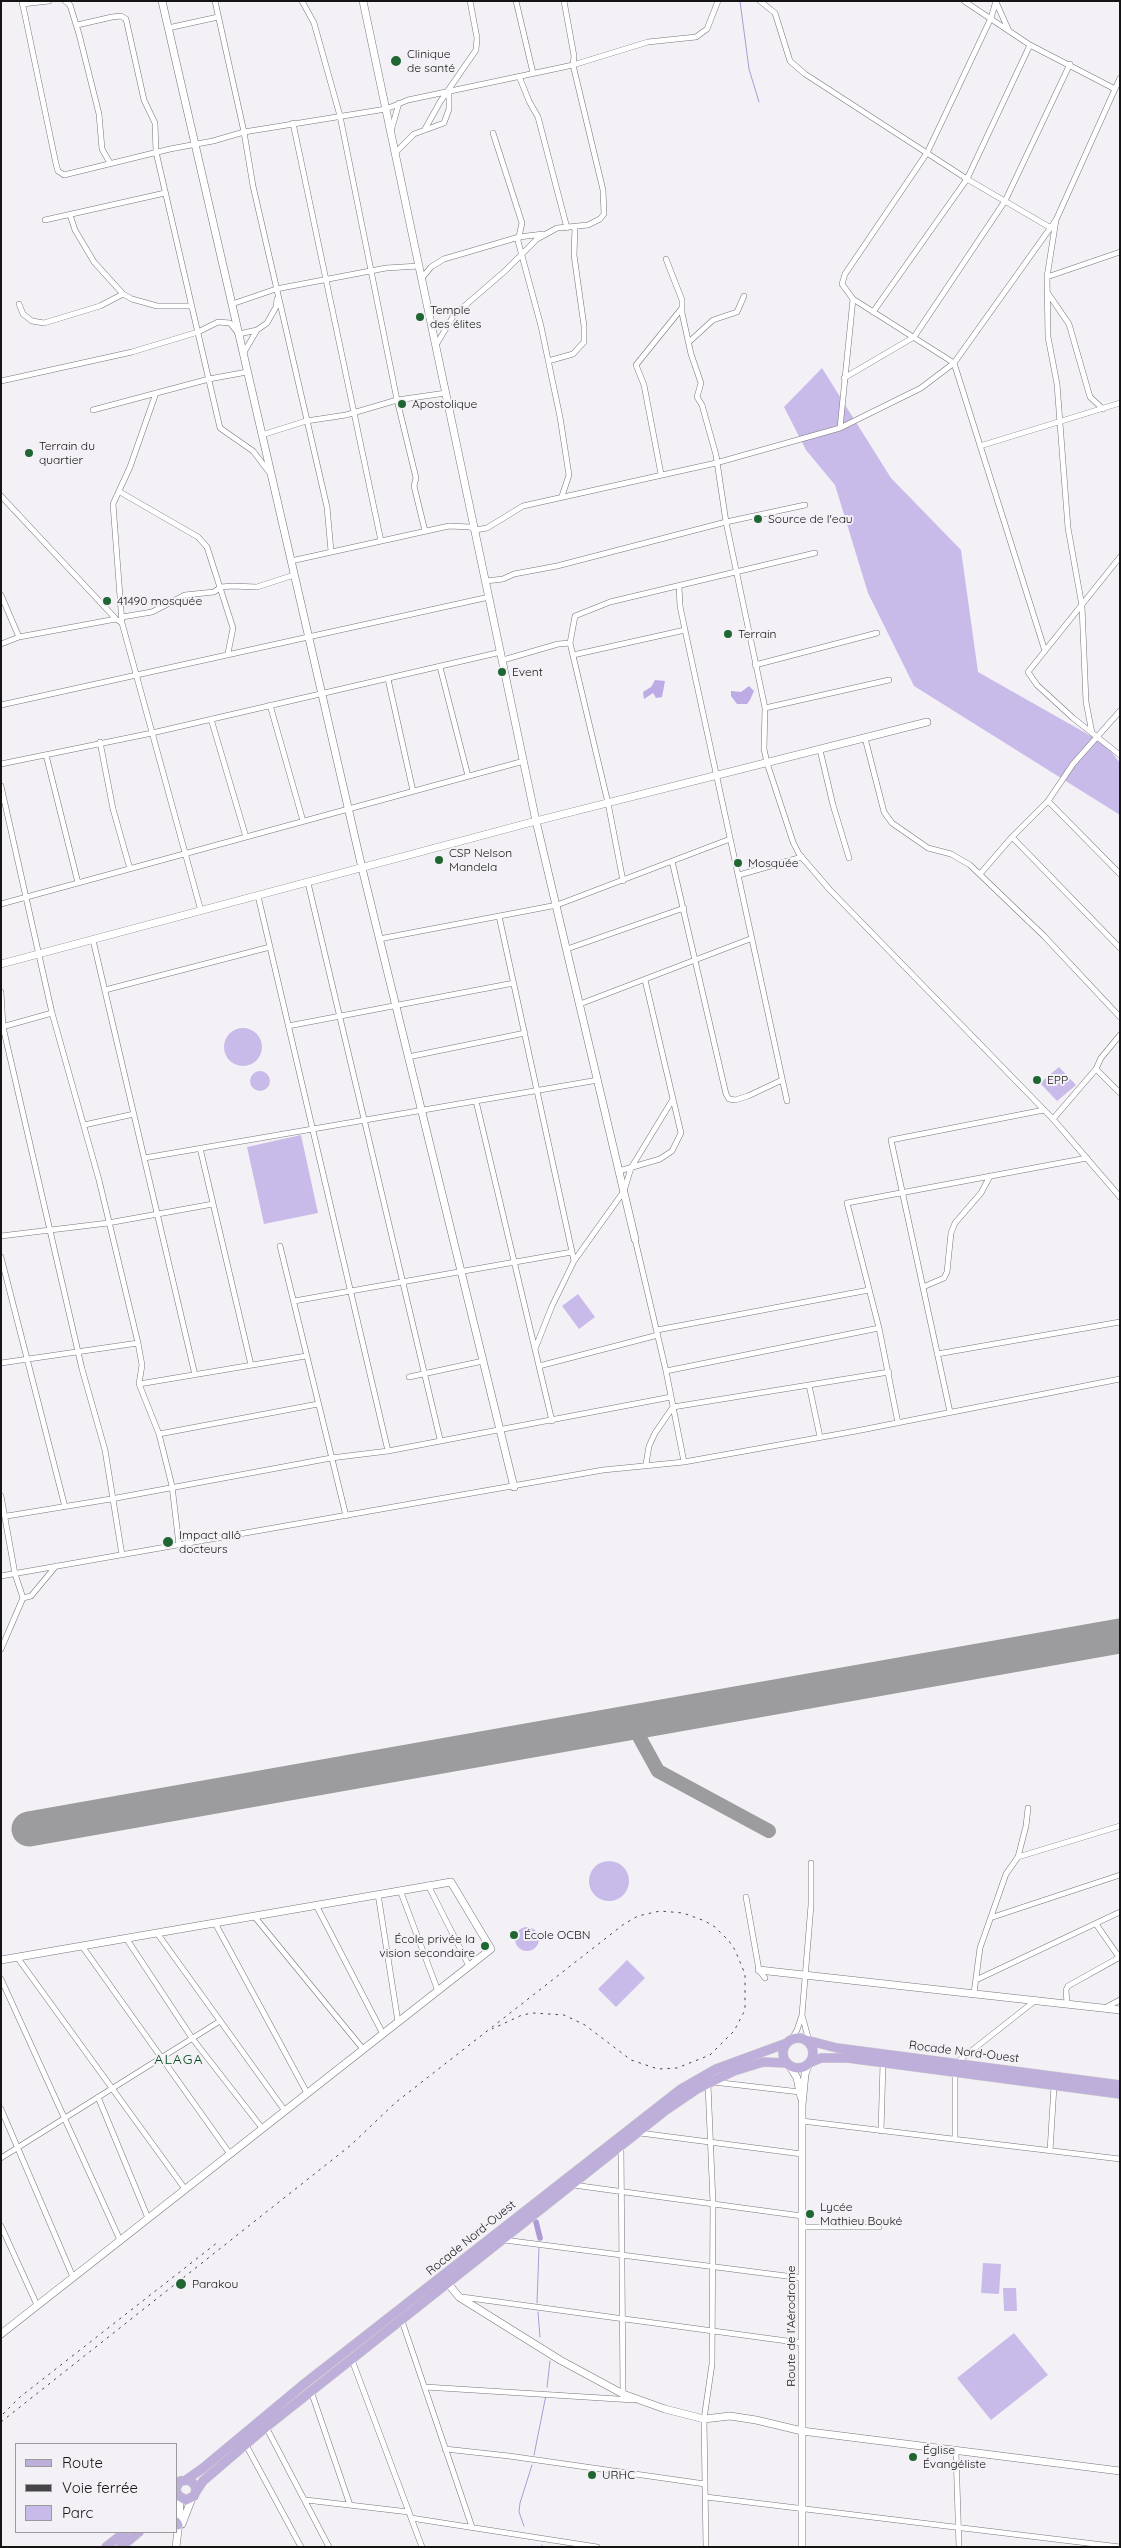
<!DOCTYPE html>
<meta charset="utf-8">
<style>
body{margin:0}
#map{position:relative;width:1121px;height:2548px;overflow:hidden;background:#f3f1f6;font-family:Quicksand,sans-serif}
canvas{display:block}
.frame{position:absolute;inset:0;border:2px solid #141415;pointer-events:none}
.legend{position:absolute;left:15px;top:2443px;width:162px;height:90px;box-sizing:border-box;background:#f3f1f6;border:1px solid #9a999c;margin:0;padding:6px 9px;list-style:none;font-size:15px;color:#141415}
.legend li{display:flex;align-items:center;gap:10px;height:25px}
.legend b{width:25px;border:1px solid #9a999c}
</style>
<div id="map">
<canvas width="1121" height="2548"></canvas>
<div class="frame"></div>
<ul class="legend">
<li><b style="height:6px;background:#bdafd9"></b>Route</li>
<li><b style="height:6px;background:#464547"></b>Voie ferrée</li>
<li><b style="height:14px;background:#c9bbe9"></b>Parc</li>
</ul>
</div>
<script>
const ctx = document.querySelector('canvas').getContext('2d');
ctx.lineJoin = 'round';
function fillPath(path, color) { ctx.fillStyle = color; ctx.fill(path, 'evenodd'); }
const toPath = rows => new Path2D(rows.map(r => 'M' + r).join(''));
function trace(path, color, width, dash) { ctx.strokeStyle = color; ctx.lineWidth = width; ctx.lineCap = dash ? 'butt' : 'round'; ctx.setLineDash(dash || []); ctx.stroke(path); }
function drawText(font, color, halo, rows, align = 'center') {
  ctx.font = font + ' Quicksand,sans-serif'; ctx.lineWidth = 4; ctx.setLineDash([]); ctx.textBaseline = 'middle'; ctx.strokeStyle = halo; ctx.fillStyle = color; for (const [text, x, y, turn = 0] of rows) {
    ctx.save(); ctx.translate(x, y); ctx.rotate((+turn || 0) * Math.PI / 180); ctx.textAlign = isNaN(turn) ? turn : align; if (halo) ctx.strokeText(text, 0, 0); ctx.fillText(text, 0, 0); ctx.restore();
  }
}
fillPath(toPath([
 [822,368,891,478,961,550,978,672,1105,744,1120,763,1120,815,914,686,868,593,835,485,806,450,784,407],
 '224 1047a19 19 0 1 1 38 0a19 19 0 1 1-38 0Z',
 [1059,1067,1076,1085,1057,1101,1040,1083],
 '250 1081a10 10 0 1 1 20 0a10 10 0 1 1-20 0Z',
 [301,1135,318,1213,264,1224,247,1147],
 [578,1294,595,1317,579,1329,562,1306],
 '589 1881a20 20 0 1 1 40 0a20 20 0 1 1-40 0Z',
 '515 1939a12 12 0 1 1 24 0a12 12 0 1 1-24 0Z',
 [627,1960,645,1978,616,2007,598,1989],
 [983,2263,1001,2264,999,2294,981,2293],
 [1003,2288,1016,2288,1017,2311,1004,2311],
 [1014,2333,1048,2375,991,2420,957,2378]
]), '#c9bbe9');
fillPath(toPath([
 [655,680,665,681,662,697,656,698,653,693,644,699,643,692,651,687],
 [749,686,754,691,750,700,747,704,737,704,731,696,731,691,741,692]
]), '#bdabe5');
trace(toPath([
 [740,1,749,69,759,102],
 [537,2303,539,2248],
 [538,2312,540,2337],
 [547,2387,550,2361],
 [534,2455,546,2395],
 [524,2526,519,2512,520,2503,532,2465],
 [542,2547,542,2545]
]), '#ac9ad4', 1);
trace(toPath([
 [536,2222,540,2238]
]), '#ac9ad4', 5.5);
trace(toPath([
 [631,1722,658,1771,769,1831]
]), '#9c9b9e', 14);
trace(toPath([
 [29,1829,1120,1636]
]), '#9c9b9e', 35);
const minor = toPath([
 [22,1,56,164,58,171,64,175,170,149,213,141,244,132,386,109,408,100,573,65,648,42,696,37,707,29,718,1],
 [65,1,70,5,79,34,99,114,102,149,110,163],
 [215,1,244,132,253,186,327,507,331,551],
 [302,1,314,23,340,116,397,400,416,478,414,486,425,531],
 [516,1,533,73],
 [760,1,775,13,790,61,805,74,967,179,1051,228],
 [964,1,1030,45,1115,89],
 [996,1,991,18,927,153,845,274,842,284,853,299,954,363,1045,651],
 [996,2,1009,31],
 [22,4,49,1],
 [77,25,112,17,121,16,126,19,144,100,155,123,156,152,220,428,253,451,269,472],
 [168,28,218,17],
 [519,76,529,101,538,117,567,228],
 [293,123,381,541],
 [425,129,440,102,476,50,477,38,470,1],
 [391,131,399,103],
 [493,133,522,223,518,241,541,326,560,417,569,475,562,496],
 [395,153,414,134,444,123,449,109,449,92],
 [70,215,75,230,94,262,123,294,132,299,157,306,191,306],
 [45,220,165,193],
 [1056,220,1047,277,1048,337,1057,384,1068,528,1082,606,1086,702,1092,733],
 [666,259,682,300,682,313,691,354,701,383,697,397,702,405,716,455,726,522,765,708,764,749,767,763,793,842,799,854,830,890,1053,1119,1120,1197],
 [1047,277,1120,252],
 [422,278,431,267,444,259,519,237,543,234],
 [1047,292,1069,324,1090,397,1103,409],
 [19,304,23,314,32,321,44,323,100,306,123,294],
 [232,304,276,289,386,268,419,266],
 [873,312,967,179,1030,45],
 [690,341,713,320,737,312,744,296],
 [436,345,454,315,505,271,537,239,557,228,588,225,600,219,604,214,603,190,573,65,574,56,564,1],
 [243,354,257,330],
 [548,361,573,354,584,342,584,326,574,255,575,227],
 [844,378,914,337,1005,201,1070,64],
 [1,381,132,352,198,332,218,322,230,323,239,334,257,330,267,323,276,307,277,299],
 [93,410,209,379,247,372],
 [840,428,853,299],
 [262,435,306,421,346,415,397,400,446,393],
 [980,446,1120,403],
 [661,474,644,385,636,365,682,308],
 [120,492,198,537,207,547,233,628,228,653],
 [1,496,116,619],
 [1120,557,1028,672,1037,685,1073,718,1120,755],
 [291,561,449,526,470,527,475,530,487,528,523,506,716,463,840,428,921,388,954,363,1056,220,1120,78],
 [486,581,503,579,514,574,557,566,726,522,805,505],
 [679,586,680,606,685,630,787,1101],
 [1,595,19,637],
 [122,617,152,612,185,595,214,592,221,587,232,586,257,587,294,575],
 [122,623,113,504,130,467,156,393],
 [1,644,19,637,116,619,122,623,201,911],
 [573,655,685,630],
 [503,660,558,644,570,643],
 [755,665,877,633],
 [440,667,468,776],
 [388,679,413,791],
 [1,705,489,597],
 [270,705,303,821],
 [765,708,889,680],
 [211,719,246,837],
 [865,738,884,812,892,823,928,848,951,854,970,865,1044,936,1120,1017],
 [100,742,113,809,130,869],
 [820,750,833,805,849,858],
 [46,755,78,883],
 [1,764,152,733,501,652],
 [1,786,52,1013,99,1180,138,1343,142,1365,139,1384,159,1434,172,1486,179,1545],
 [1048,801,1120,874],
 [1012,837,1120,948],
 [672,861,726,1094,729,1099,735,1100,748,1096,782,1080],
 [980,874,1012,837,1048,801,1073,764,1120,711],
 [739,875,802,857],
 [623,881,608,803,570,643,575,616,610,602,815,553],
 [308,883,440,1439],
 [258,896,388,1451],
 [1,904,524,761],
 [499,916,574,1261],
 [379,939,557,905,730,839],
 [93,940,195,1375],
 [567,949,684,908],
 [105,990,270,947],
 [1,992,3,1027,82,1369,105,1450,122,1555],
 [580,1004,750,939],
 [288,1026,514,983],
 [2,1027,52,1013],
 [408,1057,525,1033],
 [1096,1069,1120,1093],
 [476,1101,552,1421],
 [1053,1119,1096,1069,1101,1058,1120,1035],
 [84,1125,134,1114],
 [200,1148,251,1365],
 [144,1158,598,1080],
 [619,1171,660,1159,672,1151,681,1133,645,980],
 [1,1236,108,1223,213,1204],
 [635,1239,666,1371,684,1462],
 [280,1246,346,1516],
 [1,1257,65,1507],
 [923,1287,944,1278,947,1272,951,1233,955,1223,981,1193,990,1176],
 [294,1301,572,1252],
 [657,1330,869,1290],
 [535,1349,552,1306,574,1261,624,1191,631,1168,673,1099],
 [937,1354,1120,1322],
 [1,1363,138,1343],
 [539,1366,658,1335],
 [666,1371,879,1328],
 [409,1377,483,1361],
 [139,1384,306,1356],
 [809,1385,820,1437],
 [950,1412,891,1140,1044,1110],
 [898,1423,879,1328,847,1203,1087,1158],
 [159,1434,318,1404],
 [646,1464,649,1446,655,1433,673,1407,889,1372],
 [1,1496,15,1574,23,1598],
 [7,1516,111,1499,331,1458,388,1451,671,1397],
 [1,1576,603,1470,684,1462,856,1431,1120,1379],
 [1,1649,23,1598,31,1596,56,1566],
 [1018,1857,1120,1826],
 [428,1885,469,1966],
 [400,1890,438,1991],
 [378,1894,398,2022],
 [746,1897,759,1970,765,1978],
 [316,1905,383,2034],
 [254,1916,363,2049],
 [993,1917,1120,1875],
 [215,1923,307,2093],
 [1096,1924,1119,1957],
 [157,1933,285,2111],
 [126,1938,192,2038,262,2128],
 [82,1946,230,2154],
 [17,1957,185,2189],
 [1,1979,120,2240],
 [976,1980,1120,1912],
 [974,1993,980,1948,1006,1874,1018,1857,1026,1826,1028,1808],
 [1067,2003,1066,1990,1068,1986,1120,1957],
 [1105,2008,1120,2000],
 [802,2015,809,2041],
 [791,2040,797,2030,802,2015,811,1905,811,1863],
 [956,2063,1036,2000],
 [713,2082,800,2092],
 [98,2097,148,2218],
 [1,2109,73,2277],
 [802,2121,1120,2159],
 [881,2131,883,2063],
 [640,2133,802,2154],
 [955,2139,955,2071],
 [621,2147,623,2394],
 [1050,2151,1054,2086],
 [1,2158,220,2021],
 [573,2185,802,2216],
 [1,2226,37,2305],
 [802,2227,879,2227],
 [504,2240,802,2278],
 [462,2297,802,2343],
 [402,2321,472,2527],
 [352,2360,422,2547],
 [425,2387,634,2400],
 [311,2391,350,2505],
 [266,2427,329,2547],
 [246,2445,301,2547],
 [445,2449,509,2456,705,2484],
 [956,2452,959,2547],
 [706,2497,1120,2547],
 [306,2500,409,2512],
 [411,2518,597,2547],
 [706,2547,704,2419,712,2364,713,2203,708,2084]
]);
const tertiary = toPath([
 [162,1,362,868,514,1487],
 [363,1,536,821,635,1239],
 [1,964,536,821,927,722],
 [1,1960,451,1882,491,1949,1,2334],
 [759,1970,1120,2010],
 [789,2065,797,2078,801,2097],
 [446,2281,459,2297,560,2360,623,2394,665,2409,704,2419,730,2416,756,2420,802,2431,1120,2471],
 [182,2524,192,2498],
 [176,2547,180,2513,179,2496],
 [802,2547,802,2105,805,2074,809,2063]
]);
const primary = toPath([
 '783 2053a15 15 0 1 1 30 0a15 15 0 1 1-30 0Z',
 [806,2040,837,2048,1120,2085],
 [809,2063,821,2058,848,2058,1120,2094],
 [186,2480,203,2468,304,2384,681,2089,716,2069,787,2043],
 [176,2488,180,2481,189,2480,195,2485,196,2491,194,2496,186,2500,179,2496,176,2491],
 [195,2493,203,2481,266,2427,666,2110,697,2089,734,2071,763,2062,787,2063],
 [176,2522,178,2525],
 [106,2547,125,2532],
 [121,2547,139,2532]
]);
trace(minor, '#767579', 6);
trace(tertiary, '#767579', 8);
trace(primary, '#d0d0d0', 10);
trace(minor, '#fff', 5);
trace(tertiary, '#fff', 7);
trace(primary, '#bdafd9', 9);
trace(toPath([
 [3,2414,20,2397,218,2242],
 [1,2422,351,2145,395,2103,624,1924,638,1916,660,1911,683,1913,705,1921,715,1927,729,1941,735,1950,745,1974,745,2010,734,2031,710,2055,677,2068,658,2069,631,2060,585,2025,564,2015,533,2013,522,2015,492,2029]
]), '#464547', 1, [2.5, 5]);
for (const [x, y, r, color] of [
 [396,61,6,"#206632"],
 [420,317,5,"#206632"],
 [402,404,5,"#206632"],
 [29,453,5,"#206632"],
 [758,519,5,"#206632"],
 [107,601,5,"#206632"],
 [728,634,5,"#206632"],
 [502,672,5,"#206632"],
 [439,860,5,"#206632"],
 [738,863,5,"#206632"],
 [1037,1080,5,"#206632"],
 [168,1542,6,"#206632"],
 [514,1935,5,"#206632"],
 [485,1946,5,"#206632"],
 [810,2214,5,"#206632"],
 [181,2284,6,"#206632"],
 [913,2457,5,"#206632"],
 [592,2475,5,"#206632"]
]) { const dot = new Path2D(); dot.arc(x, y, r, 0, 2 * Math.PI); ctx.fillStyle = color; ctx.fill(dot); trace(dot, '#f3f1f6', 2); }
drawText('12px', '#141415', '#f3f1f6', [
 ["Clinique",407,54],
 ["de santé",407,68],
 ["Temple",430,310],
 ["des élites",430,324],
 ["Apostolique",412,404],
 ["Terrain du",39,446],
 ["quartier",39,460],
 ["Source de l'eau",768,519],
 ["41490 mosquée",117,601],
 ["Terrain",738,634],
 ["Event",512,672],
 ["CSP Nelson",449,853],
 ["Mandela",449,867],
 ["Mosquée",748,863],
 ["EPP",1047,1080],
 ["Impact allô",179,1535],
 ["docteurs",179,1549],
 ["École OCBN",524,1935],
 ["École privée la",475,1939,"right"],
 ["vision secondaire",475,1953,"right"],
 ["Lycée",820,2207],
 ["Mathieu Bouké",820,2221],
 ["Parakou",192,2284],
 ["Église",923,2450],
 ["Évangéliste",923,2464],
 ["URHC",602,2475]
], 'left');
drawText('12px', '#141415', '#f3f1f6', [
 ["Rocade Nord-Ouest",964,2052,7],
 ["Rocade Nord-Ouest",471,2238,-39],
 ["Route de l'Aérodrome",791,2326,-90]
]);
ctx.letterSpacing = '1px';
drawText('14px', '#004819', '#f3f1f6', [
 ["ALAGA",179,2060]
]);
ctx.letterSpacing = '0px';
</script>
